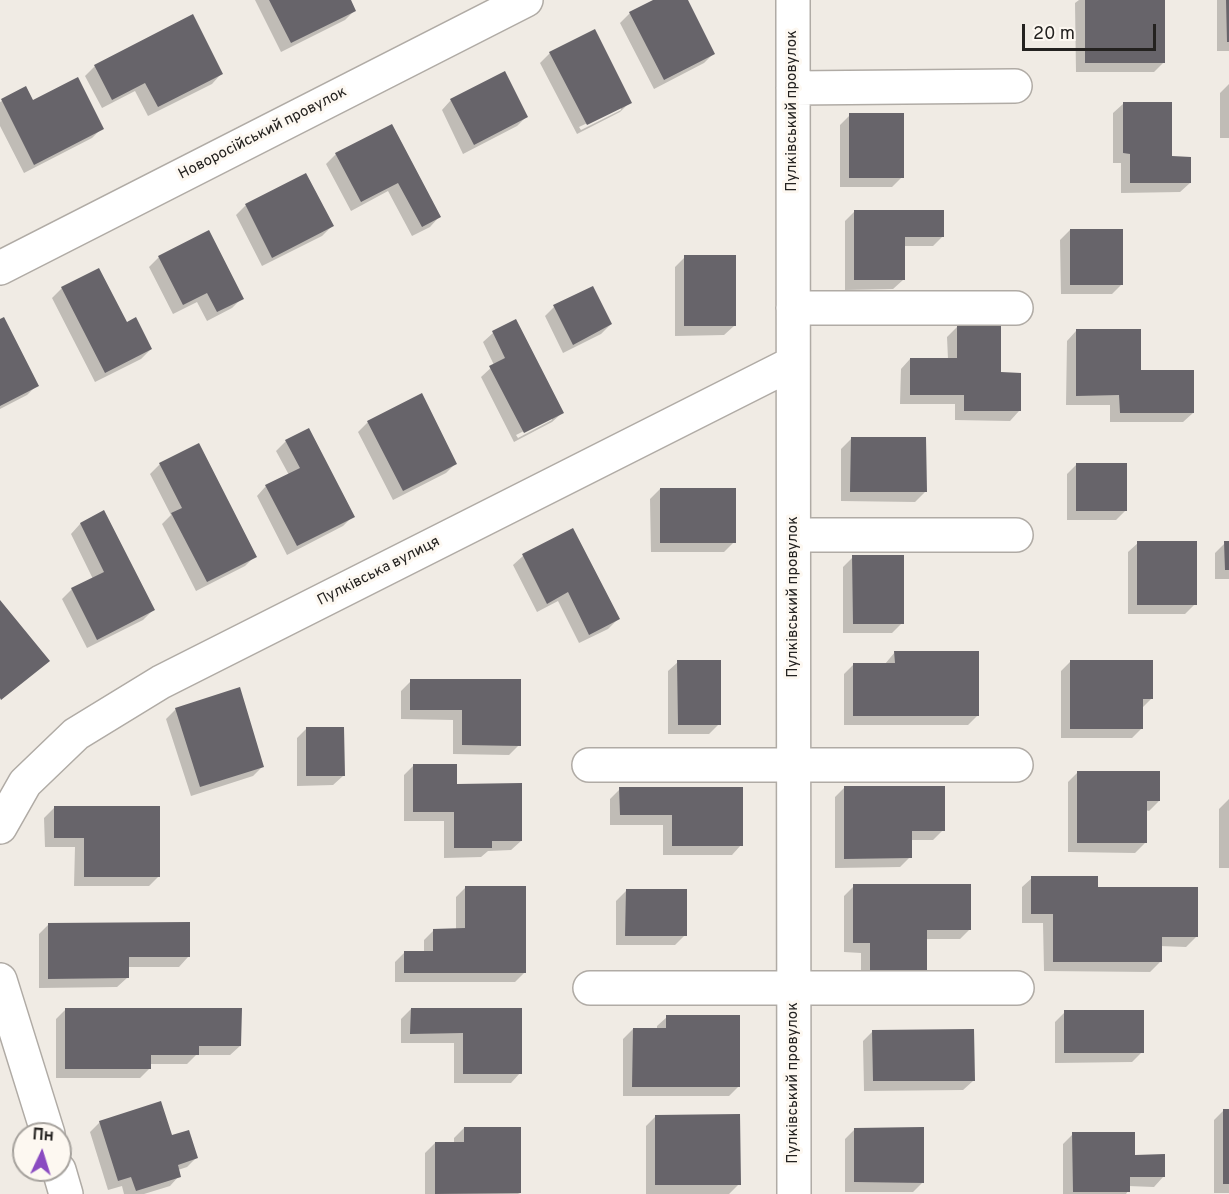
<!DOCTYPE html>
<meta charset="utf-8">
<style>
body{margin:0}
#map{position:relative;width:1229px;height:1194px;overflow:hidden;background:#f0ebe4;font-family:Overpass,sans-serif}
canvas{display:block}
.north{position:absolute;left:12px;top:1122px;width:60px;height:60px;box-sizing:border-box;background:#fdf8f1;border:2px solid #a6a29d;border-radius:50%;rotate:4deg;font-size:16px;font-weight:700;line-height:24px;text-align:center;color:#242220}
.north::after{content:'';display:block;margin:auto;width:21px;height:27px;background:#8a4bc1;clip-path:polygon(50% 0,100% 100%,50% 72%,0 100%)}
.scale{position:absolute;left:1022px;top:24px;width:134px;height:27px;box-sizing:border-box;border:3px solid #242220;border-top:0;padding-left:8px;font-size:18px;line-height:21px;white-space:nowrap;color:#242220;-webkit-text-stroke:4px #fdf8f1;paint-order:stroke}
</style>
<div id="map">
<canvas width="1229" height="1194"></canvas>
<div class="north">Пн</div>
<div class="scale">20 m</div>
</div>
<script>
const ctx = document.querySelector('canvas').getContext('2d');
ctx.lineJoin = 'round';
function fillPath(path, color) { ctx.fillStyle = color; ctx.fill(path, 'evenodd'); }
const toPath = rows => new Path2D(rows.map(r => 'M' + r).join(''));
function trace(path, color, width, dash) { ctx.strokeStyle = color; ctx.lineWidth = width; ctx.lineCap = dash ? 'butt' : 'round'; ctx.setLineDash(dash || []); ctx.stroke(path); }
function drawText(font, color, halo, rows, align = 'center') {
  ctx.font = font + ' Overpass,sans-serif'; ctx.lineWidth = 6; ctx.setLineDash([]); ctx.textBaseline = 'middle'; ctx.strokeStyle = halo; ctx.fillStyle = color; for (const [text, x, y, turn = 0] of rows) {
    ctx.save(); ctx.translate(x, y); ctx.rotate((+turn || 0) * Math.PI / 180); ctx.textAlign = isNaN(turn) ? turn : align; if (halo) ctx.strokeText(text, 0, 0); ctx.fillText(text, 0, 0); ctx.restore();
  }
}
fillPath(toPath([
 [255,0,349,0,355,10,345,20,281,52],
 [656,0,686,0,714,53,704,63,654,89,620,23,630,13],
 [1079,0,1164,0,1164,62,1154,72,1076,72,1075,3],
 [1217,0,1229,0,1229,51,1217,51],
 [550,53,630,102,620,112,577,134,540,63],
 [621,107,621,110,581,130,579,127],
 [95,66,221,74,212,84,148,116,135,91,102,108,85,76],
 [1229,84,1229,138,1220,138,1220,93],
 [26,88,32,102,102,128,92,138,24,173,0,126,0,102],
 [451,100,526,117,517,126,463,154,442,110],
 [1123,104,1190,183,1180,192,1121,193,1121,163,1113,163,1113,113],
 [850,115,902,177,892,187,840,187,840,125],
 [392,126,439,217,430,227,412,236,388,191,351,211,326,164,336,154],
 [305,175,332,226,322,236,262,266,236,215,245,206],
 [854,212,943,236,933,246,903,246,903,280,893,289,845,290,845,221],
 [1070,230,1121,285,1112,294,1061,294,1060,240],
 [159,257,242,298,232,308,207,321,197,302,173,314,149,267],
 [685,257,734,326,724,335,675,336,675,267],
 [62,288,126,324,151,349,141,359,95,382,52,298],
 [554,307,611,324,601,334,563,353,545,316],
 [0,321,37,385,27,395,0,409],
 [515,321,562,413,552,422,514,442,481,377,494,365,483,342,493,333],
 [552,417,552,420,518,438,516,435],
 [957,327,999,374,1019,411,1010,421,955,420,955,404,900,404,901,369,910,359,948,359,947,337],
 [1076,331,1139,372,1193,413,1183,422,1110,422,1110,405,1066,405,1067,341],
 [368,422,455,464,446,473,393,500,358,432],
 [851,439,925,492,915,502,841,501,841,449],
 [286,441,353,516,343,526,287,555,257,496,266,486,289,475,276,451],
 [160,464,255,556,245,566,196,591,162,524,171,515,150,474],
 [1077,464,1126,510,1116,520,1067,520,1067,474],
 [660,489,734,542,724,552,651,552,650,499],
 [104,512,153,610,143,620,87,648,62,599,72,589,93,579,71,534,80,524],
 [573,530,618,619,608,629,579,643,558,601,537,612,513,565,523,556],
 [1138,543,1195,604,1185,614,1128,614,1128,552],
 [1225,543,1229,543,1229,579,1215,579,1215,553],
 [853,557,902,623,892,633,843,633,843,567],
 [895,652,978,715,968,725,844,725,844,674,854,664,885,664],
 [678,662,719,724,709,734,668,734,668,671],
 [1070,662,1152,698,1142,708,1142,728,1132,738,1061,738,1061,671],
 [519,680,519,745,509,755,453,754,453,720,401,719,401,691,411,681],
 [176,709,263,766,253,776,191,796,166,719],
 [307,728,343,776,333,785,297,786,297,738],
 [414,765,456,786,521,841,511,850,488,851,481,857,444,858,444,821,404,821,404,775],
 [1077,773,1159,801,1149,811,1145,810,1145,843,1135,853,1068,852,1068,782],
 [845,787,943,830,933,840,910,840,910,857,900,867,835,868,835,797],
 [620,789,741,845,732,855,663,855,663,825,610,825,610,799],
 [1229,799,1229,868,1219,868,1219,809],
 [54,808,159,876,149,886,74,886,75,847,45,847,44,818],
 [1032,878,1096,889,1196,937,1186,947,1160,946,1160,962,1150,972,1044,971,1043,923,1022,923,1022,887],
 [854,886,970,929,960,939,926,939,926,970,916,980,861,980,861,953,844,952,844,896],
 [465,888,525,972,515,982,395,982,395,962,405,952,424,952,424,940,433,931,456,930,456,897],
 [626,891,685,935,675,945,616,945,616,901],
 [49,924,188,957,179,967,127,967,127,978,117,987,39,988,39,934],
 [66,1009,240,1046,230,1055,196,1055,187,1064,150,1064,150,1068,140,1078,56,1078,56,1019],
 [411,1009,521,1009,520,1073,511,1083,454,1083,454,1043,401,1043,401,1019],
 [1065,1012,1142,1052,1132,1062,1055,1063,1055,1022],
 [667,1017,739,1086,729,1096,623,1096,623,1039,633,1029,657,1029,657,1026],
 [873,1031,973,1081,963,1090,864,1091,863,1041],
 [1224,1110,1229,1110,1229,1193,1214,1193,1214,1120],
 [655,1117,739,1184,729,1194,646,1194,646,1126],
 [100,1122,171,1137,196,1158,187,1167,178,1170,179,1176,170,1186,144,1194,124,1194,122,1186,108,1190,90,1132],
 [464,1128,520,1193,518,1194,425,1194,425,1153,435,1143,454,1143,454,1138],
 [855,1129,923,1182,913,1192,845,1192,845,1139],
 [1073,1134,1133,1156,1163,1177,1154,1187,1128,1186,1128,1191,1126,1194,1063,1194,1063,1144]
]), '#0003');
fillPath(toPath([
 [269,0,351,0,356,11,291,43],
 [653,0,688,0,715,54,664,80,629,12],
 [1085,0,1165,0,1165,63,1085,63],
 [1226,0,1229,0,1229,42,1227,42],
 [193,14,223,74,158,107,145,83,112,100,94,65],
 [595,29,632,103,587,125,549,52],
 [505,71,528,117,474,145,450,99],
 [78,77,104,129,34,165,1,99,26,86,33,100],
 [1123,102,1172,102,1172,156,1191,157,1191,183,1130,183,1130,154,1123,153],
 [849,113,904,113,904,178,849,178],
 [392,124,441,217,422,227,398,183,361,202,335,153],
 [306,173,334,226,272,258,245,204],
 [854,210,944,210,944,237,905,237,905,280,854,280],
 [1070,229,1123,229,1123,285,1070,285],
 [209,230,244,299,217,312,207,293,183,305,158,256],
 [684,255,736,255,736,326,684,326],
 [99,268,127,322,136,317,152,349,105,373,61,287],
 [593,286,612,324,573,345,553,305],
 [4,317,39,386,0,406,0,319],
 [516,319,564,413,524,433,489,366,505,358,492,331],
 [957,325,1001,326,1001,372,1021,373,1021,411,964,411,964,395,910,395,910,358,957,358],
 [1076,329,1141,329,1141,370,1194,370,1194,413,1120,413,1119,395,1076,396],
 [422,393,457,464,403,491,367,421],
 [309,428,355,517,297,546,265,485,300,468,285,440],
 [851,437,926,437,927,492,850,492],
 [199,443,257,557,207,582,171,513,182,508,159,463],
 [1076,463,1127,463,1127,511,1076,511],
 [660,488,736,488,736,543,660,543],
 [104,510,155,610,97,640,71,588,104,572,80,523],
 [573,528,620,619,589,635,568,592,547,604,522,554],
 [1137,541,1197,541,1197,605,1137,605],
 [1224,541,1229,541,1229,570,1225,570],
 [852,555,904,555,904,624,853,624],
 [0,600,50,661,1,700,0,698],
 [894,651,979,651,979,716,853,716,853,663,895,663],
 [677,660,721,660,721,725,678,725],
 [1070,660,1153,660,1153,699,1143,699,1143,729,1070,729],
 [410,679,521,679,521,746,462,745,462,710,410,710],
 [240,687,264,767,200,787,175,708],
 [306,727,344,727,345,776,306,776],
 [413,764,457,764,457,784,522,783,522,841,492,841,492,848,454,848,454,812,413,812],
 [1077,771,1160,771,1160,801,1147,801,1147,843,1077,843],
 [844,786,945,786,945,831,912,831,912,858,844,859],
 [619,787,743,787,743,846,672,846,672,815,620,815],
 [54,806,160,806,160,877,84,877,84,838,54,838],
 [1031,876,1098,876,1098,887,1198,887,1198,937,1162,937,1162,962,1053,962,1053,914,1031,914],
 [853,884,971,884,971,930,927,930,927,971,870,971,870,943,853,943],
 [465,886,526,886,526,973,404,973,404,951,433,951,433,929,465,928],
 [626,889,687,889,687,936,625,936],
 [190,922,190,957,129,957,129,978,48,979,48,923],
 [65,1008,242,1008,241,1046,199,1046,199,1055,151,1055,151,1069,65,1069],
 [411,1008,522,1008,522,1074,463,1074,463,1033,410,1034],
 [1064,1010,1144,1010,1144,1053,1064,1053],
 [666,1015,740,1015,740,1087,632,1087,633,1028,666,1028],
 [974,1029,975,1081,873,1081,872,1030],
 [161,1101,172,1135,189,1130,198,1158,178,1165,181,1177,136,1191,131,1177,118,1181,99,1121],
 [1223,1109,1229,1109,1229,1184,1223,1184],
 [740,1114,741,1185,655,1185,655,1115],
 [464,1127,521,1127,521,1193,435,1194,435,1142,464,1142],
 [924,1127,924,1183,854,1182,854,1128],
 [1072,1132,1135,1132,1135,1155,1165,1154,1165,1177,1130,1177,1130,1192,1073,1192]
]), '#67646a');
const minor = toPath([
 [793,0,794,1194],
 [793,88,1015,86],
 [0,268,526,0],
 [793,308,1016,308],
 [794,535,1016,535],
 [589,765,1016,765],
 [0,827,25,783,76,734,161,682,793,363],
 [0,980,48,1134],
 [590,988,1017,988],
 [59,1170,66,1194]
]);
trace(minor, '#b0aba5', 36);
trace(minor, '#fff', 33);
drawText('15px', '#242220', '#fdf8f1', [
 ["Пулківський провулок",793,111,-90],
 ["Новоросійський провулок",263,134,-27],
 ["Пулківська вулиця",379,572,-27],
 ["Пулківський провулок",794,597,-90],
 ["Пулківський провулок",794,1083,-90]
]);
</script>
